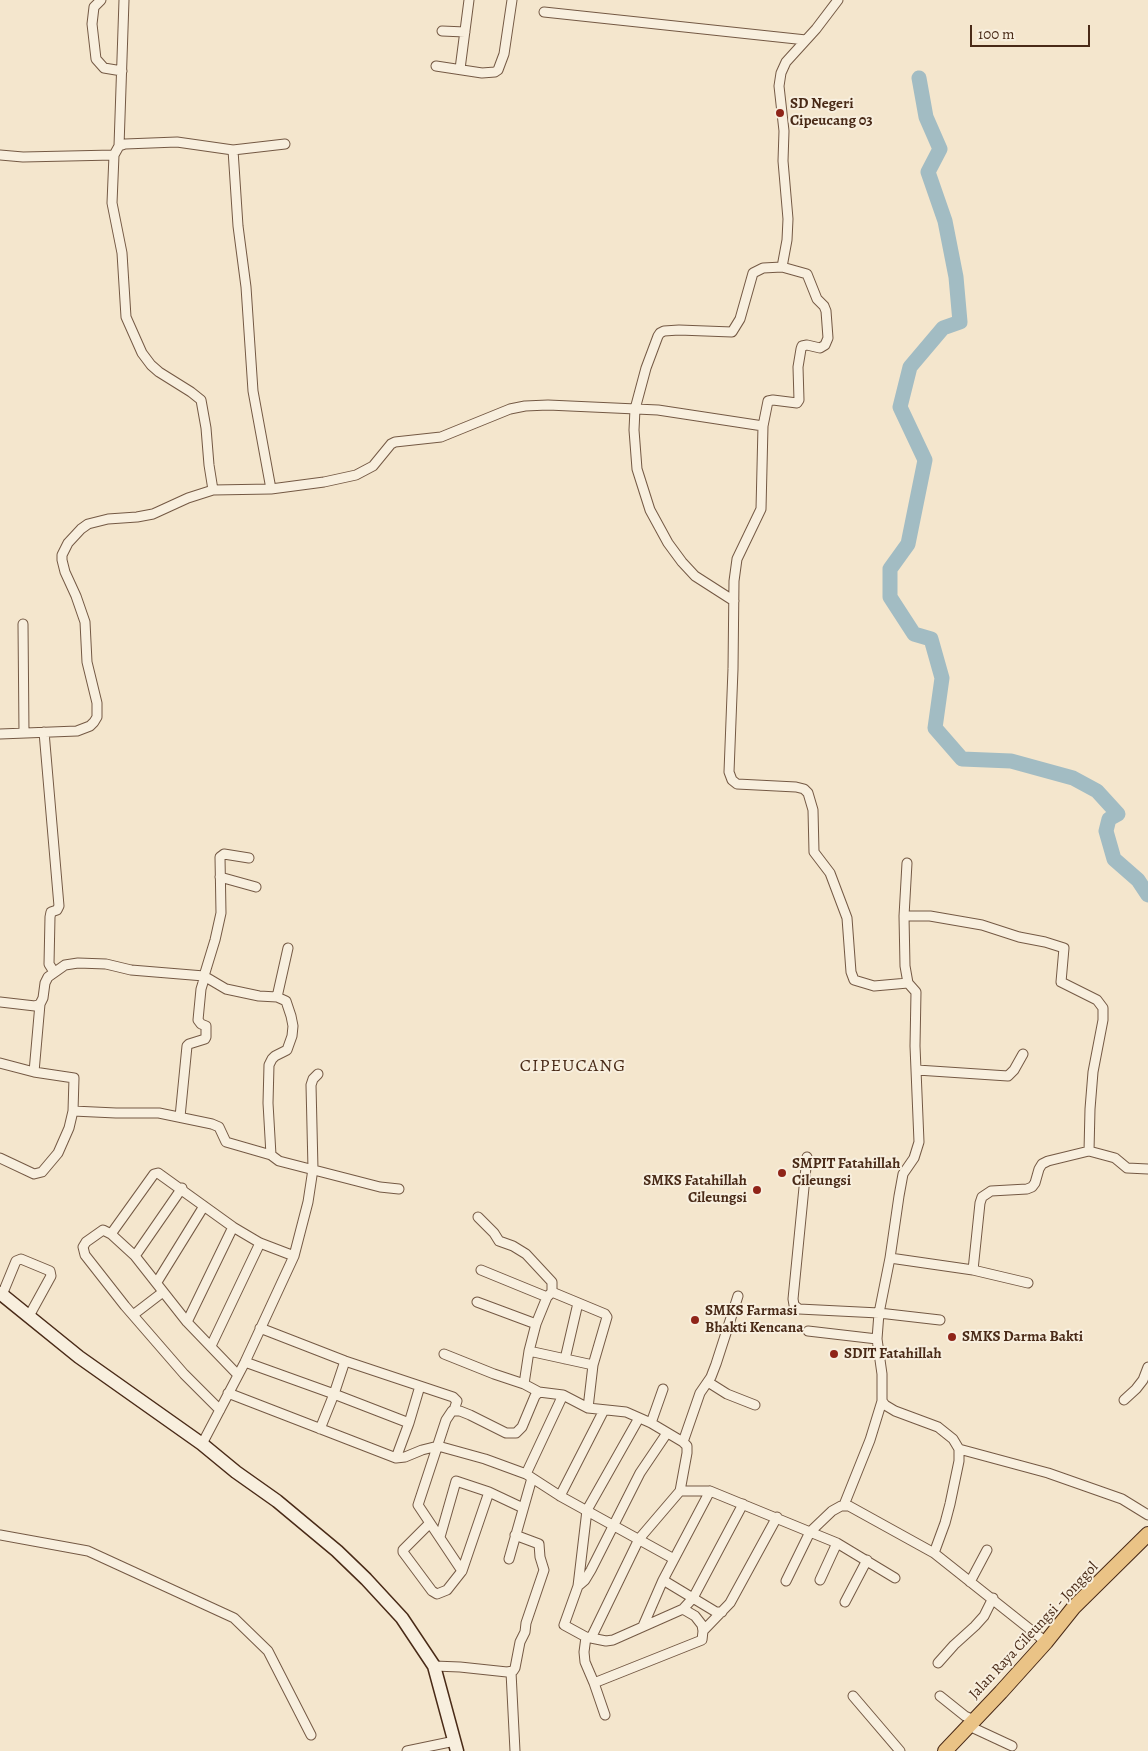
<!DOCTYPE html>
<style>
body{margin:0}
#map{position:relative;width:1148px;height:1751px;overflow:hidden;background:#f4e6cd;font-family:Alegreya,serif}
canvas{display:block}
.scale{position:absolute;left:970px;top:25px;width:120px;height:22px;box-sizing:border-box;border:2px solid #492a17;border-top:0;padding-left:6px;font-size:15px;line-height:18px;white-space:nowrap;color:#492a17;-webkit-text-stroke:4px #f8efde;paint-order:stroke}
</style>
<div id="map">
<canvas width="1148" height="1751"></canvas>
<div class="scale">100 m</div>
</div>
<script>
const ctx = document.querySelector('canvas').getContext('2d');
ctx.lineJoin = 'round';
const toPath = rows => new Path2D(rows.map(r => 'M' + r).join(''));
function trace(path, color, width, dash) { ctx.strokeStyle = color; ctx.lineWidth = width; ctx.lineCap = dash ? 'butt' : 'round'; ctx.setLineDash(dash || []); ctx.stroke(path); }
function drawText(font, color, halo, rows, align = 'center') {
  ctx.font = font + ' Alegreya,serif'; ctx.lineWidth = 4; ctx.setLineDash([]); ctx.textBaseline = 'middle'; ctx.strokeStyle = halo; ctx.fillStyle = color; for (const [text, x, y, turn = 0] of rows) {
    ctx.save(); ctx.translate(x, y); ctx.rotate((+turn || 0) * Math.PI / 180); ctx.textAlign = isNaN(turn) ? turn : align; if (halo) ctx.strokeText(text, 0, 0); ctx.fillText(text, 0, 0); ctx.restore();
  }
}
trace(toPath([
 [919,78,926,117,940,149,928,172,945,221,956,277,960,322,943,328,910,367,900,407,925,460,908,544,890,569,890,597,914,634,931,639,942,678,935,728,962,759,1011,761,1073,778,1097,791,1118,814,1109,819,1106,831,1114,859,1138,880,1148,895]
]), '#a2bcc3', 15);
const street = toPath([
 [101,0,94,7,92,24,96,59,104,68,122,71],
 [124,0,119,146,114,155,112,203,122,253,126,317,142,353,151,365,159,372,191,392,201,400,206,428,209,465,213,490],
 [544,12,806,40],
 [442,31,465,32],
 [436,66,482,73,495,72,498,70,504,54,512,0],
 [460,69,469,0],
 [119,146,125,144,177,142,233,150,285,144],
 [233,150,238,226,246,287,253,391,271,489],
 [0,155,23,157,114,155],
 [782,267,807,274,817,299,824,306,826,311,828,338,825,345,820,348,807,345,802,346,801,349,798,367,799,400,797,403,773,400,768,401,763,426,761,509,737,559,734,581,733,669,729,772,732,780,737,784,796,787,804,789,808,793,813,810,814,852,830,873,847,918,851,972,854,980,874,986,908,983],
 [734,601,695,576,682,562,668,543,650,510,637,469,634,430,635,409,646,368,658,336,660,333,664,331,679,330,732,332,740,319,753,273,763,268,782,267,787,240,788,219,783,161,784,131,779,86,781,73,786,62,816,29,838,0],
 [23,624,24,733],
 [44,732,59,906,57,910,51,912,50,917,49,964,54,972],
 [0,734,77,731,90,726,94,722,97,717,97,703,87,662,85,622,76,596,65,572,62,560,62,555,68,543,81,529,88,524,108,519,137,517,153,514,188,498,213,490,271,489,324,482,356,475,373,466,391,444,395,442,441,437,510,409,525,406,548,405,658,410,763,426],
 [907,863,904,916,905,966,908,983,916,992,915,1046,919,1142,914,1158,903,1174,899,1196,890,1258,879,1313,877,1339,882,1374,882,1401,885,1405,895,1411,938,1427,953,1439,959,1449,959,1461,950,1504,945,1523,934,1553],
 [220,877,256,887],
 [904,916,930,916,982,925,1019,937,1045,942,1064,948,1061,982,1097,1000,1103,1008,1103,1020,1093,1072,1090,1109,1089,1151],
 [288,948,277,997,286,1001,291,1016,293,1026,292,1036,287,1050,275,1056,272,1059,269,1065,268,1103,271,1155,279,1161,380,1187,399,1189],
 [204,976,215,940,221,913,220,857,224,854,249,858],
 [0,1002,35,1006,40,1004,43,998,45,983,48,977,65,965,78,963,106,964,131,970,204,976,226,989,259,996,277,997],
 [0,1063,34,1072,74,1078,73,1111],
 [917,1070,1008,1076,1014,1070,1023,1054],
 [34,1072,40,1004],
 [180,1117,187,1046,189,1044,205,1039,206,1037,206,1026,201,1024,198,1020,201,989,205,976],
 [807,1157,793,1299,794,1305,799,1309,879,1313,940,1320],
 [0,1158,34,1174,42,1172,58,1153,69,1128,73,1111,116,1113,159,1113,212,1124,219,1127,226,1142,271,1155],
 [478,1217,494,1233,499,1241,513,1246,526,1254,552,1282,552,1292,547,1297,536,1324,529,1351,524,1384,539,1392],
 [111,1234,154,1174,158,1173,233,1227,260,1243,294,1256],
 [135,1256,182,1188],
 [890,1258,973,1270,980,1203,982,1197,991,1191,1027,1189,1032,1187,1035,1183,1039,1169,1042,1164,1048,1161,1089,1151,1115,1158,1127,1168,1148,1169],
 [481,1270,547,1297],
 [973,1270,1028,1283],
 [157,1282,204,1206],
 [552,1292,605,1314,607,1317,593,1365,588,1408],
 [2,1295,16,1261,21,1259,50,1271,51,1276,29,1316],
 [477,1302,536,1324],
 [133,1315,163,1292],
 [187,1322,233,1227],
 [260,1328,345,1361,453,1397,457,1401,454,1410],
 [808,1331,877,1339],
 [211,1346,260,1243],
 [529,1351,593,1365],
 [444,1354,494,1374,524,1384],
 [565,1359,578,1303],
 [245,1362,334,1394,409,1423],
 [708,1382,727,1394,755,1405],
 [228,1393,396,1458,405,1457,422,1450,438,1446,485,1459,526,1474,560,1496,674,1559],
 [1124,1400,1136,1389,1143,1380,1148,1367],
 [220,1410,184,1374,125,1306,85,1255,83,1247,86,1242,103,1230,111,1234,135,1256,187,1322,237,1374],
 [639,1418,587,1510,578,1586,564,1625,586,1637,606,1641,613,1640,683,1609,693,1598,743,1504],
 [651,1423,663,1389],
 [320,1429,334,1394,345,1361],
 [683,1442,700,1393,711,1377,716,1364,738,1296],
 [202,1444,245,1362,294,1256,308,1202,313,1169,311,1085,313,1079,318,1074],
 [959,1449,1048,1473,1122,1499,1148,1515],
 [396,1458,409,1423,420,1386],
 [526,1474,563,1395],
 [680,1491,710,1491,810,1532,832,1511,841,1506,849,1506,934,1553,1046,1642],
 [560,1496,604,1410],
 [844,1505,870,1440,882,1401],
 [430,1523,403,1550,403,1552,432,1591,437,1594,447,1590,462,1571,489,1492],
 [0,1535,88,1551,234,1618,268,1651,311,1735],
 [440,1537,456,1481,489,1492,523,1508],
 [509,1559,532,1478],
 [462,1571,418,1505,446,1420,452,1411,460,1411,470,1415,506,1433,516,1433,522,1427,535,1396,539,1392,563,1395,588,1408,626,1412,651,1423,683,1442,687,1446,687,1453,680,1491,639,1539,591,1638],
 [663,1580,716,1612,722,1612],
 [820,1580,837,1543],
 [786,1581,810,1532,837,1543,895,1578],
 [970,1582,987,1550],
 [578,1586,585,1580,591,1570,640,1473,667,1433],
 [845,1602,867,1560],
 [643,1626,663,1580,710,1491],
 [703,1631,730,1603,777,1517],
 [586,1637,584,1652,585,1662,594,1683,702,1640,703,1631,702,1625,695,1616,683,1609],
 [938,1663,954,1645,975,1626,984,1616,993,1598],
 [434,1666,460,1667,507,1672,513,1671,515,1668,520,1642,525,1632,526,1623,544,1570,540,1557,539,1544,515,1535],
 [511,1672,515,1751],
 [594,1683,605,1715],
 [853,1696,900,1751],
 [940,1696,965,1716,974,1720],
 [969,1726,1012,1746],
 [407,1751,455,1741]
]);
const secondary = toPath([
 [0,1293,79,1357,202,1444,236,1472,277,1501,337,1551,366,1579,402,1618,434,1666,457,1751]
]);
const primary = toPath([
 [945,1751,1001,1692,1046,1642,1074,1607,1148,1534]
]);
trace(street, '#745944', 11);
trace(secondary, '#492a17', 15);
trace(primary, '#492a17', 16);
trace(street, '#f8efde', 9);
trace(secondary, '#f8efde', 12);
trace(primary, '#eac386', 14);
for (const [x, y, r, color] of [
 [780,113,5,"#8f2418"],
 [782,1173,5,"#8f2418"],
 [757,1190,5,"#8f2418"],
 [695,1320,5,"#8f2418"],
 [952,1337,5,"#8f2418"],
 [834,1354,5,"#8f2418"]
]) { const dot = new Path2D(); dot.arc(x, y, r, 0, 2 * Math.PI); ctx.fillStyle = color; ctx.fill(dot); trace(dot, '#f8efde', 2); }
drawText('bold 15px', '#492a17', '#f8efde', [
 ["SD Negeri",790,104],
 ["Cipeucang 03",790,121],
 ["SMPIT Fatahillah",792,1164],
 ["Cileungsi",792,1181],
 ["SMKS Fatahillah",747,1181,"right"],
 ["Cileungsi",747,1198,"right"],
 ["SMKS Farmasi",705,1311],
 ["Bhakti Kencana",705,1328],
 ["SMKS Darma Bakti",962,1337],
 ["SDIT Fatahillah",844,1354]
], 'left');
drawText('15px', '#492a17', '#f8efde', [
 ["Jalan Raya Cileungsi - Jonggol",1034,1631,-47]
]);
ctx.letterSpacing = '1px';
drawText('18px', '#492a17', '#f8efde', [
 ["CIPEUCANG",573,1067]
]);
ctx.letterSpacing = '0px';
</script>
